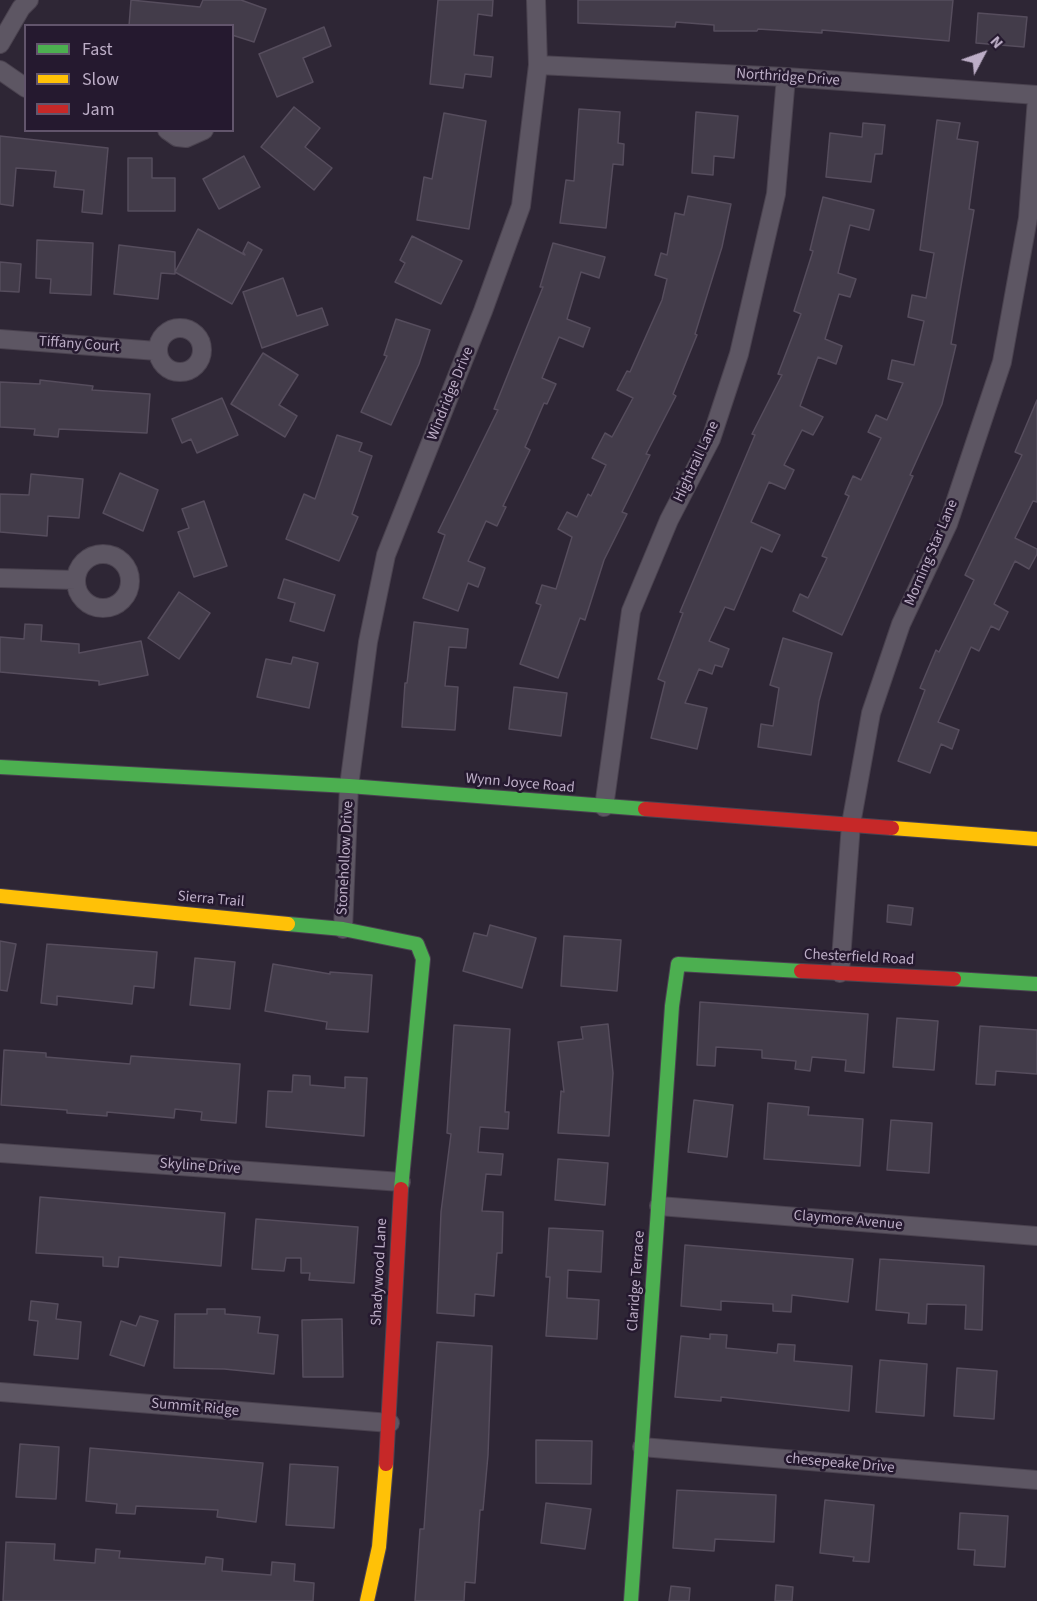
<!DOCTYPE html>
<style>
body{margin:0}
#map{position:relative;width:1037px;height:1601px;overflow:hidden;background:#2e2635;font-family:"Source Sans 3",sans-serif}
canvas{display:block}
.legend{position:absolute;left:24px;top:24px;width:210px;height:108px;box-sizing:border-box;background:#25192f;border:2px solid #62556c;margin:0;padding:8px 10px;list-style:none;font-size:18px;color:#bdaec7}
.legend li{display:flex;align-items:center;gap:12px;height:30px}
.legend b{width:30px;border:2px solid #62556c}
.north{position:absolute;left:953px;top:24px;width:60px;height:60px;-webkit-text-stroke:4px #25192f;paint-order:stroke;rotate:49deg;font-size:16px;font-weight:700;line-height:24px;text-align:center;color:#bdaec7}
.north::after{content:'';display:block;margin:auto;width:21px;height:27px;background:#bdaec7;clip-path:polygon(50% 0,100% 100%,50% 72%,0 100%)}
</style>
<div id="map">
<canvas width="1037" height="1601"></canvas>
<ul class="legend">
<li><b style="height:8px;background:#4caf50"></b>Fast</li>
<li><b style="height:8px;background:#ffc107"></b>Slow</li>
<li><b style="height:8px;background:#c62828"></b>Jam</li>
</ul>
<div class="north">N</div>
</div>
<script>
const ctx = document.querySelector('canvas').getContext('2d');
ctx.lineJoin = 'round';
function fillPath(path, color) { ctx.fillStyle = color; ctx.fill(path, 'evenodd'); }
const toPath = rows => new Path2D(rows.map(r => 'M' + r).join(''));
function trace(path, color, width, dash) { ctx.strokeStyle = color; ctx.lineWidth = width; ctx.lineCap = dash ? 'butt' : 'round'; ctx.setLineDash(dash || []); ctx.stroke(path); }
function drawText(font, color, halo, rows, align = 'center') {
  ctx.font = font + ' "Source Sans 3",sans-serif'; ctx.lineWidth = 5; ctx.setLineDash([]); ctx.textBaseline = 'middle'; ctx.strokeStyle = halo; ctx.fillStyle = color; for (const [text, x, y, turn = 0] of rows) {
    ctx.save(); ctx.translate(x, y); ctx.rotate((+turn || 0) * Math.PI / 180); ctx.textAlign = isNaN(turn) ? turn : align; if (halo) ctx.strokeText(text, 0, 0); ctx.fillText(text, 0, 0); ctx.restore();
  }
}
const building = toPath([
 [131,0,200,7,203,0,241,0,266,9,254,42,232,35,232,26,129,26,131,0],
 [438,0,493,0,492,16,478,14,474,55,493,57,491,77,465,74,463,88,430,84,438,0],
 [578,0,953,0,949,41,822,30,822,33,758,29,757,31,714,31,714,25,676,22,675,27,578,23,578,0],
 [978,13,1027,17,1024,47,976,43,978,13],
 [324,27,331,46,303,58,313,82,277,97,259,54,324,27],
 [294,107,320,128,305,147,332,168,314,190,261,147,294,107],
 [579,109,620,112,618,143,624,144,623,165,613,164,606,228,560,223,566,180,574,181,579,109],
 [696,112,738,116,734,158,714,156,713,175,692,173,696,112],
 [444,113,486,121,469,229,417,220,424,177,432,179,444,113],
 [937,120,960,123,957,139,978,142,969,209,974,210,951,344,956,345,942,404,910,475,913,476,842,635,793,611,800,594,808,598,827,558,822,556,849,496,845,494,853,476,861,480,881,438,868,432,876,415,887,420,903,383,888,379,892,360,914,365,924,321,908,317,912,295,926,298,934,253,920,250,937,120],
 [863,123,885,125,882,154,875,154,871,182,826,177,830,133,862,137,863,123],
 [0,136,108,148,102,214,82,212,84,190,54,187,56,171,16,168,13,206,0,204,0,136],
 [244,156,260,187,219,209,203,179,244,156],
 [128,158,152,158,152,178,175,178,175,211,128,211,128,158],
 [688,196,731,204,722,247,695,334,697,335,673,394,676,396,646,454,650,455,622,512,627,514,604,560,585,620,580,618,558,678,520,664,541,605,536,603,542,585,556,589,572,537,558,529,567,512,577,517,588,494,591,496,606,465,592,458,605,433,612,437,633,398,617,390,627,371,630,372,662,300,667,279,655,275,661,253,667,255,675,213,684,215,688,196],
 [823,197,874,210,869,230,850,225,838,273,856,279,850,297,839,294,825,339,842,346,836,364,818,357,800,406,823,417,813,435,802,430,784,465,794,470,785,489,769,482,751,522,780,535,772,552,761,547,734,610,725,607,709,641,729,649,722,667,715,665,712,674,699,669,685,703,707,708,697,749,651,738,665,682,658,679,683,613,680,612,755,435,752,434,782,375,778,374,801,314,794,311,813,251,810,250,823,197],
 [198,229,245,255,243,252,248,242,262,250,232,304,175,272,175,274,161,273,158,299,114,294,119,245,175,252,175,272,198,229],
 [412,236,462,261,441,304,395,282,405,263,400,260,412,236],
 [37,240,93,243,91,295,50,293,51,279,36,278,37,240],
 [553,243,605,257,599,278,581,272,567,319,590,328,583,347,559,337,542,378,556,384,547,404,544,403,525,447,530,450,503,506,506,507,497,526,486,521,468,561,485,568,478,587,468,583,458,611,423,598,445,535,438,532,498,410,494,409,543,287,540,287,553,243],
 [0,262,21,264,19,292,0,291,0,262],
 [283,278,297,316,322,308,328,325,262,348,243,292,283,278],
 [396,319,430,330,419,364,391,425,361,412,387,356,384,355,396,319],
 [263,353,298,375,279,405,297,416,285,437,231,404,263,353],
 [40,380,93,386,92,390,150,394,147,433,59,429,58,437,34,435,35,429,0,427,0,382,40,384,40,380],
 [222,398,238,435,197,453,191,439,182,443,172,419,222,398],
 [1037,400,1037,502,1033,501,1015,538,1037,549,1037,554,1029,569,1015,561,994,604,1008,612,999,630,991,626,979,651,971,647,938,722,959,730,952,749,941,744,930,773,898,761,925,690,920,688,936,650,939,652,974,580,965,575,1022,455,1015,452,1037,400],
 [337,435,362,443,359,451,372,456,352,514,358,517,339,561,286,539,304,494,315,499,337,435],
 [120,473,158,490,143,531,103,513,120,473],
 [31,474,83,479,79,518,48,516,47,536,0,532,0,494,29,495,31,474],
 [204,501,227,566,194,577,178,532,189,528,182,509,204,501],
 [284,579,335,595,324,631,290,621,295,603,278,598,284,579],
 [179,592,210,613,179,659,148,638,179,592],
 [414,622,468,629,466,648,449,647,445,686,458,687,455,730,402,727,405,683,407,683,414,622],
 [25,624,42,625,41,641,79,644,79,653,141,641,148,675,99,685,99,681,0,672,0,637,24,639,25,624],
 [783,638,832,653,819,701,811,755,758,747,761,724,773,726,779,688,770,685,783,638],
 [293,657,318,663,309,708,257,697,266,659,291,664,293,657],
 [514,687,567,693,561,736,509,729,514,687],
 [888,905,913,908,911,925,887,922,888,905],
 [490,925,536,938,522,988,463,971,474,933,487,936,490,925],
 [564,936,621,940,617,991,561,986,564,936],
 [0,941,16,944,7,991,0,990,0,941],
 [47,944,157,952,154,988,134,986,132,1004,57,996,57,1005,41,1003,47,944],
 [195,958,235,962,230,1009,190,1005,195,958],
 [273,964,330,974,330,972,372,975,368,1032,326,1029,327,1022,265,1011,273,964],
 [700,1002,868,1014,864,1073,845,1071,846,1060,812,1057,810,1071,795,1069,796,1061,762,1058,762,1050,716,1047,715,1066,697,1065,700,1002],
 [897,1018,938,1021,934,1070,893,1067,897,1018],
 [608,1024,613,1073,609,1136,558,1133,561,1091,564,1092,558,1042,583,1039,581,1027,608,1024],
 [454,1025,510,1029,505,1112,509,1112,508,1129,480,1127,478,1152,503,1154,501,1175,486,1174,482,1211,503,1212,502,1253,497,1253,494,1296,475,1294,474,1316,437,1313,441,1212,451,1134,447,1133,454,1025],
 [980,1026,1037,1030,1037,1074,996,1071,995,1085,976,1084,980,1026],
 [4,1050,46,1053,46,1057,130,1064,131,1056,240,1064,236,1123,201,1120,202,1112,175,1109,174,1118,107,1112,107,1116,67,1113,67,1110,1,1105,4,1050],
 [293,1075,310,1076,310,1085,345,1088,345,1077,367,1078,364,1136,266,1127,268,1091,292,1092,293,1075],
 [694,1100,733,1105,727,1157,688,1152,694,1100],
 [768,1103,809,1107,808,1115,863,1119,860,1166,764,1159,768,1103],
 [891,1120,932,1123,929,1173,887,1170,891,1120],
 [558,1159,608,1163,605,1205,555,1200,558,1159],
 [40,1197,225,1213,221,1266,119,1257,118,1267,103,1266,103,1257,36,1253,40,1197],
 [256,1219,358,1227,354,1283,309,1280,310,1273,301,1273,301,1258,286,1258,284,1271,252,1269,256,1219],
 [549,1228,603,1231,601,1272,568,1270,567,1298,599,1300,597,1339,546,1336,550,1277,546,1277,549,1228],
 [685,1245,853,1259,848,1302,792,1295,791,1312,773,1311,773,1304,721,1301,721,1310,681,1306,685,1245],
 [880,1259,984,1266,982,1330,965,1329,966,1305,927,1304,926,1324,908,1323,909,1313,876,1310,880,1259],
 [31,1301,58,1304,56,1319,81,1322,78,1359,34,1355,38,1321,29,1320,31,1301],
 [207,1309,225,1309,225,1314,260,1317,258,1333,278,1335,274,1374,224,1369,174,1368,175,1314,207,1314,207,1309],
 [140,1316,158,1321,144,1366,110,1355,121,1321,136,1326,140,1316],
 [342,1319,343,1377,303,1377,302,1320,342,1319],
 [710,1334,727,1335,726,1348,777,1353,778,1344,795,1345,794,1361,852,1366,849,1411,721,1397,721,1401,675,1397,681,1336,710,1339,710,1334],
 [437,1342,492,1346,488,1455,483,1510,480,1510,475,1583,465,1582,464,1601,415,1601,420,1529,424,1529,437,1342],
 [880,1360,927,1364,924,1416,876,1412,880,1360],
 [957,1368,997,1371,994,1419,954,1416,957,1368],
 [536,1440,592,1441,591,1484,536,1483,536,1440],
 [20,1444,59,1447,56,1499,16,1497,20,1444],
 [90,1448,263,1463,256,1522,217,1517,218,1510,136,1506,135,1514,116,1513,117,1504,86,1501,90,1448],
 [290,1464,338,1467,334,1528,286,1525,290,1464],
 [677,1490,776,1495,774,1542,715,1539,714,1551,673,1548,677,1490],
 [825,1500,874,1505,869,1562,853,1561,854,1557,820,1553,825,1500],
 [546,1503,591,1509,585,1549,541,1543,546,1503],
 [960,1513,1008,1516,1005,1567,974,1565,975,1550,958,1549,960,1513],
 [6,1542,55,1544,54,1560,95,1563,96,1549,120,1551,119,1558,205,1564,206,1557,223,1559,222,1571,271,1575,272,1562,295,1564,294,1581,314,1583,313,1601,3,1601,6,1542],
 [776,1585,793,1587,792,1601,775,1601,776,1585],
 [671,1586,690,1588,689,1601,669,1601,671,1586]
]);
fillPath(building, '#433c4a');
trace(building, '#564d5d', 1.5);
const street = toPath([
 [0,44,21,8,29,0],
 [538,65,786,77,1037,95],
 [0,70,26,88],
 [167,130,177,137,186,138,204,130],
 '158 350a22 22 0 1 1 44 0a22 22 0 1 1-44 0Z',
 [0,339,157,351],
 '76 581a27 27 0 1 1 54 0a27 27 0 1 1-54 0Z',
 [0,578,76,580],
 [604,807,631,611,669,520,711,439,739,354,776,194,786,77],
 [343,929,349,786,368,642,386,555,483,311,521,206,538,65,536,0],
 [840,973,851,824,871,713,901,624,948,524,1002,362,1028,218,1037,98],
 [0,1153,401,1182],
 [659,1206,1037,1236],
 [0,1392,390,1423],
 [642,1447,1037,1480]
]);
const fast = toPath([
 [0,767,349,786,645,809],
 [288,924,343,929,417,944,423,959,401,1189],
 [954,979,1037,984],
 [631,1601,672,1006,678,964,801,971]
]);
const slow = toPath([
 [892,828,1037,839],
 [0,896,288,924],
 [367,1601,379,1547,386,1464]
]);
const jam = toPath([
 [645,809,892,828],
 [801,971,954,979],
 [386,1464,401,1189]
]);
trace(street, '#4a424f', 20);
trace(fast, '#4b4351', 16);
trace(slow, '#4b4351', 16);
trace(jam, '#4b4351', 16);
trace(street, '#5d5663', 18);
trace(fast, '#4caf50', 14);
trace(slow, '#ffc107', 14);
trace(jam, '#c62828', 14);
drawText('15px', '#bdaec7', '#25192f', [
 ["Northridge Drive",788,78,4],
 ["Tiffany Court",79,345,4],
 ["Windridge Drive",451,394,-68],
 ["Hightrail Lane",697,462,-65],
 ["Morning Star Lane",932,553,-67],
 ["Wynn Joyce Road",520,784,5],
 ["Stonehollow Drive",346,858,-87],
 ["Sierra Trail",211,900,5],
 ["Chesterfield Road",859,958,3],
 ["Skyline Drive",200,1167,4],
 ["Claymore Avenue",848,1221,5],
 ["Shadywood Lane",380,1272,-87],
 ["Claridge Terrace",637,1281,-86],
 ["Summit Ridge",195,1408,5],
 ["chesepeake Drive",840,1464,5]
]);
</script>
